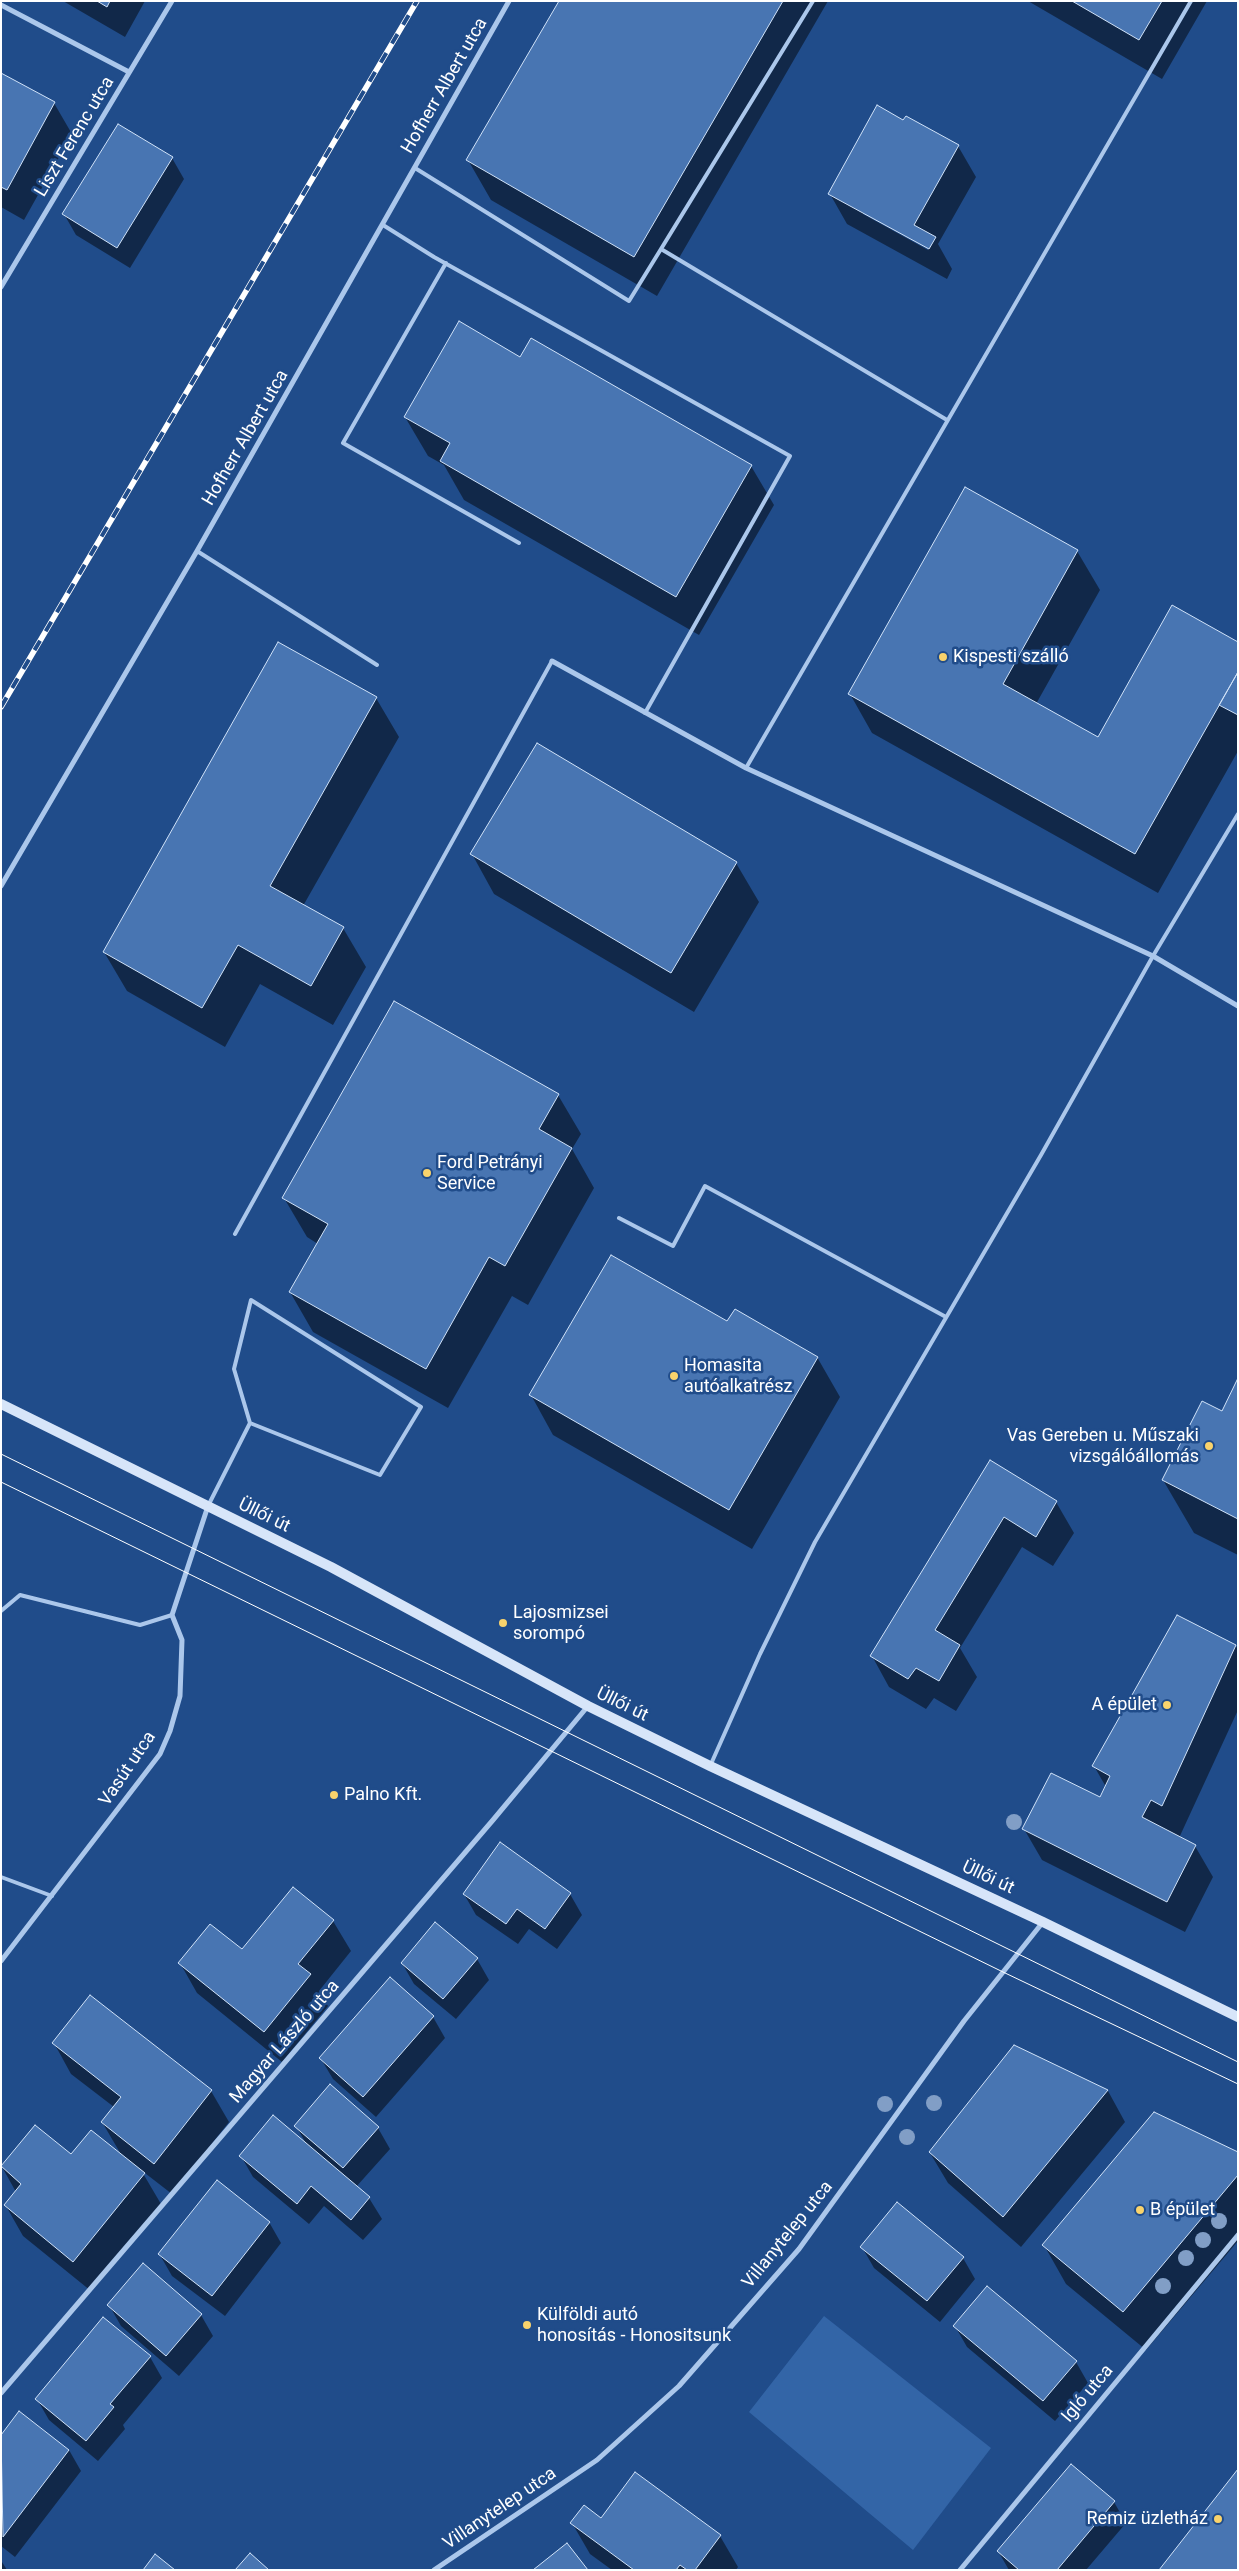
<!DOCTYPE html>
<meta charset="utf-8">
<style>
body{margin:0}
#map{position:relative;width:1239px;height:2571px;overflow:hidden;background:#204c8a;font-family:Roboto,sans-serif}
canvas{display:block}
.frame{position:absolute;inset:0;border:2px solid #fff;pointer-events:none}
</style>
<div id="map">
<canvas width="1239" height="2571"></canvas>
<div class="frame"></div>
</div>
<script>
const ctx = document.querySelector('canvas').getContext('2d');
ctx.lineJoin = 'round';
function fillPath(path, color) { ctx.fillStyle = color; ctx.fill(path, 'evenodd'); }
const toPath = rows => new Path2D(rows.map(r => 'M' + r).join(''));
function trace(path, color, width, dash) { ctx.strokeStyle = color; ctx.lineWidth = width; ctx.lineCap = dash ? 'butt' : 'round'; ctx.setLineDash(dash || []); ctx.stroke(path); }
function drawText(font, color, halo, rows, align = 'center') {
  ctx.font = font + ' Roboto,sans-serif'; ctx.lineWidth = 5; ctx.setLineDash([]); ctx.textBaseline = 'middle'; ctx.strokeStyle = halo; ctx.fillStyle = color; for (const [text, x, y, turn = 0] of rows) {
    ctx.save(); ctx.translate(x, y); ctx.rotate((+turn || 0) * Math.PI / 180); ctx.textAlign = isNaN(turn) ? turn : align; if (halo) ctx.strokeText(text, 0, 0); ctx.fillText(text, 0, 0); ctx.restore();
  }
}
fillPath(toPath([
 [824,2316,991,2448,913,2550,749,2412]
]), '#3365a7');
fillPath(toPath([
 [63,1,145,1,125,37],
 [560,1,828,1,657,296,491,200,468,160],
 [1028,1,1207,1,1162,79],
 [1,74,54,103,72,134,24,220,1,207],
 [904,122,958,146,976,177,938,244,952,269,947,279,847,224,830,194],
 [864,212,928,247,928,250,863,214],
 [172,158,184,179,130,268,76,235,64,214],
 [521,359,751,466,774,505,699,635,464,500,444,465,428,456,405,417],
 [1077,551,1100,590,1036,704,1098,739,1238,643,1238,751,1158,893,872,733,850,694],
 [376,698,399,737,303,906,343,928,366,967,333,1025,260,984,225,1047,127,991,104,952],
 [472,854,736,863,759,902,694,1012,494,894],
 [558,1095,581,1134,572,1149,594,1188,528,1305,512,1296,448,1408,313,1332,290,1292,318,1244,307,1237,284,1198],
 [727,1323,817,1357,840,1397,752,1549,553,1435,531,1395],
 [1238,1381,1238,1555,1194,1533,1163,1480,1222,1413],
 [990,1462,1056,1502,1074,1533,1053,1566,1022,1547,960,1648,977,1677,956,1711,934,1698,926,1709,889,1687,872,1656],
 [1235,1645,1238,1649,1238,1710,1179,1838,1195,1846,1213,1877,1185,1932,1042,1860,1024,1829,1100,1799,1106,1787,1094,1766],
 [464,1894,570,1894,582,1915,557,1949,529,1929,518,1944,476,1915],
 [333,1921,351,1951,319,1991,328,2006,282,2062,197,1993,180,1963,242,1951],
 [477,1959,489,1980,456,2019,414,1984,402,1963],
 [433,2017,445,2038,376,2117,333,2079,321,2059],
 [54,2043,211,2091,229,2122,172,2194,141,2170,161,2204,91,2291,23,2236,6,2206,16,2192,2,2167,35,2127,71,2156,122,2156,102,2122,114,2107,71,2074],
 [1015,2047,1108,2091,1125,2122,1021,2247,948,2183,930,2153],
 [330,2086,378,2128,390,2149,356,2187,369,2198,382,2219,363,2240,324,2206,309,2224,253,2177,241,2156,307,2145,296,2126],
 [1238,2153,1238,2241,1146,2350,1066,2284,1044,2245],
 [269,2222,281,2243,225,2316,172,2276,160,2255],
 [862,2247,963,2258,975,2279,940,2322,874,2268],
 [143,2265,201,2315,213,2336,179,2376,121,2326,109,2305],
 [955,2326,1076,2362,1088,2383,1055,2421,967,2347],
 [150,2357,162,2378,123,2425,125,2429,98,2461,49,2420,37,2399],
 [1,2437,69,2450,81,2471,15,2557,1,2546],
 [1114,2502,1126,2523,1086,2570,1009,2570,998,2551],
 [601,2520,720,2536,738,2567,736,2570,612,2570,590,2554,572,2523],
 [1,2561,2,2562,7,2570,1,2570]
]), '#0007');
const building = toPath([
 [97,1,110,1,107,7,97,1],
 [559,1,783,1,634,257,466,160,559,1],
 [1072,1,1162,1,1139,40,1072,1],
 [1,73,55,102,7,190,1,187,1,73],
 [877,105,903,120,906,116,959,145,914,225,936,237,929,249,828,194,877,105],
 [118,124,173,157,117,248,62,214,118,124],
 [459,321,520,357,531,338,752,465,676,597,440,461,450,443,404,417,459,321],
 [965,487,1078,550,1003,684,1098,737,1172,605,1238,642,1238,672,1135,854,848,694,965,487],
 [278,642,377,697,270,886,344,927,311,986,238,945,202,1008,103,952,278,642],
 [1238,672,1238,715,1219,705,1238,672],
 [537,743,737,862,671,973,470,854,537,743],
 [394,1001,559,1094,539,1129,572,1148,505,1266,489,1257,426,1369,289,1292,328,1224,282,1198,394,1001],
 [611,1255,727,1321,735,1309,818,1357,729,1510,529,1395,611,1255],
 [1238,1378,1238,1519,1162,1480,1202,1401,1222,1411,1238,1378],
 [990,1460,1057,1501,1036,1537,1004,1517,935,1630,960,1645,939,1681,916,1668,908,1679,870,1656,990,1460],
 [1177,1615,1236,1645,1162,1806,1151,1800,1142,1817,1196,1845,1167,1902,1022,1829,1051,1773,1100,1797,1110,1776,1092,1766,1177,1615],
 [500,1842,571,1893,545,1929,517,1909,506,1924,463,1894,500,1842],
 [293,1887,334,1920,298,1964,311,1974,264,2032,178,1963,210,1924,242,1949,293,1887],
 [435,1922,478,1958,443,1999,401,1963,435,1922],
 [390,1977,434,2016,363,2097,319,2058,390,1977],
 [90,1995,212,2090,154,2164,101,2122,121,2097,52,2043,90,1995],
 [1014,2045,1108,2090,1003,2217,929,2152,1014,2045],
 [330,2084,379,2127,343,2168,294,2126,330,2084],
 [1154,2112,1238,2152,1238,2175,1123,2312,1042,2245,1154,2112],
 [273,2115,370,2197,351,2220,311,2186,297,2204,239,2156,273,2115],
 [35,2125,71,2154,91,2130,145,2173,73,2262,4,2205,21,2184,1,2166,35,2125],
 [217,2180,270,2222,212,2296,158,2254,217,2180],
 [897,2202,964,2257,927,2301,860,2247,897,2202],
 [143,2263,202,2314,166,2356,107,2305,143,2263],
 [987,2286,1077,2361,1043,2401,953,2326,987,2286],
 [103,2317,151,2356,110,2404,114,2407,86,2441,35,2399,103,2317],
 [19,2411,69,2450,3,2537,1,2435,19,2411],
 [1071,2464,1115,2501,1057,2570,1019,2570,997,2551,1071,2464],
 [1238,2469,1238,2570,1159,2570,1238,2469],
 [635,2472,721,2535,695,2570,687,2570,680,2565,676,2570,634,2570,570,2523,584,2505,601,2518,635,2472],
 [567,2543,588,2570,533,2570,567,2543],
 [250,2553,269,2570,235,2570,250,2553],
 [155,2554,175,2570,143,2570,155,2554]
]);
fillPath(building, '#4875b2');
trace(building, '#d0e2f8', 1);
trace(toPath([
 [813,1,661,249,947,420],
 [415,168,629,301,661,249],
 [383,225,434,257,790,456,645,713],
 [446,263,343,443,519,543],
 [197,551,377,665],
 [746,768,1191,1],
 [619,1218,673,1246,705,1186,946,1317],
 [235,1234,552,661],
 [208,1506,250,1423,380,1475,421,1407,251,1300,234,1369,250,1423],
 [1,1611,20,1595,140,1625,172,1615],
 [711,1764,760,1654,815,1542,1041,1155,1153,956,1238,814],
 [1,1877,52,1896]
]), '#abc7eb', 4);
trace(toPath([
 [1,5,129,72],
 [1,287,172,1],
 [552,661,746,768,1153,956,1238,1006],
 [1,886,197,551,509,1],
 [1,1961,160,1754,170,1731,180,1696,182,1640,172,1615,208,1506],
 [1,2393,493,1820,588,1706],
 [434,2570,597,2460,679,2386,799,2249,964,2021,1043,1922],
 [960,2570,1238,2235]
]), '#abc7eb', 5);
trace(toPath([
 [1,1404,331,1567,588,1706,710,1766,1043,1922,1238,2017]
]), '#d7e5f9', 10);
trace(toPath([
 [1,1454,1238,2062],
 [1,1482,1003,1972,1238,2084]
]), '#fff', 1);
const rail = toPath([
 [1,707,417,1]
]);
trace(rail, '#fff', 5.5);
trace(rail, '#204c8a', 4, [11]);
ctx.fillStyle = '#819ec6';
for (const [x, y] of [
 [1014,1822],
 [934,2103],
 [885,2104],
 [907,2137],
 [1219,2221],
 [1203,2240],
 [1186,2258],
 [1163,2286]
]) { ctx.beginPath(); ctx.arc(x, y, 8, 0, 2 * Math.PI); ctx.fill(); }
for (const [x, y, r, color] of [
 [943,657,5,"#f9d36c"],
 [427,1173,5,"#f9d36c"],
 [674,1376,5,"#f9d36c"],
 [1209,1446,5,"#f9d36c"],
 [503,1623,5,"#f9d36c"],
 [1167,1705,5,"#f9d36c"],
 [334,1795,5,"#f9d36c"],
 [1140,2210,5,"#f9d36c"],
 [527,2325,5,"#f9d36c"],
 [1218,2519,5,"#f9d36c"]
]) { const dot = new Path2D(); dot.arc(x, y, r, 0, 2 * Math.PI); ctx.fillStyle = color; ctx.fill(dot); trace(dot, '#204c8a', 2); }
drawText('18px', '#fff', '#204c8a', [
 ["Hofherr Albert utca",445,86,-60],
 ["Liszt Ferenc utca",75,137,-59],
 ["Hofherr Albert utca",246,438,-60],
 ["Üllői út",264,1516,26],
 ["Üllői út",622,1705,26],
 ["Vasút utca",128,1769,-56],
 ["Üllői út",988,1878,25],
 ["Magyar László utca",285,2042,-49],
 ["Villanytelep utca",788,2235,-51],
 ["Igló utca",1088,2394,-50],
 ["Villanytelep utca",500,2509,-34]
]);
drawText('18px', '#fff', '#204c8a', [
 ["Kispesti szálló",953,657],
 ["Ford Petrányi",437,1163],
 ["Service",437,1184],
 ["Homasita",684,1366],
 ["autóalkatrész",684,1387],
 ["Vas Gereben u. Műszaki",1199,1436,"right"],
 ["vizsgálóállomás",1199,1457,"right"],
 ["Lajosmizsei",513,1613],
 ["sorompó",513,1634],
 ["A épület",1157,1705,"right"],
 ["Palno Kft.",344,1795],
 ["B épület",1150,2210],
 ["Külföldi autó",537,2315],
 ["honosítás - Honositsunk",537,2336],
 ["Remiz üzletház",1208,2519,"right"]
], 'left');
</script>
